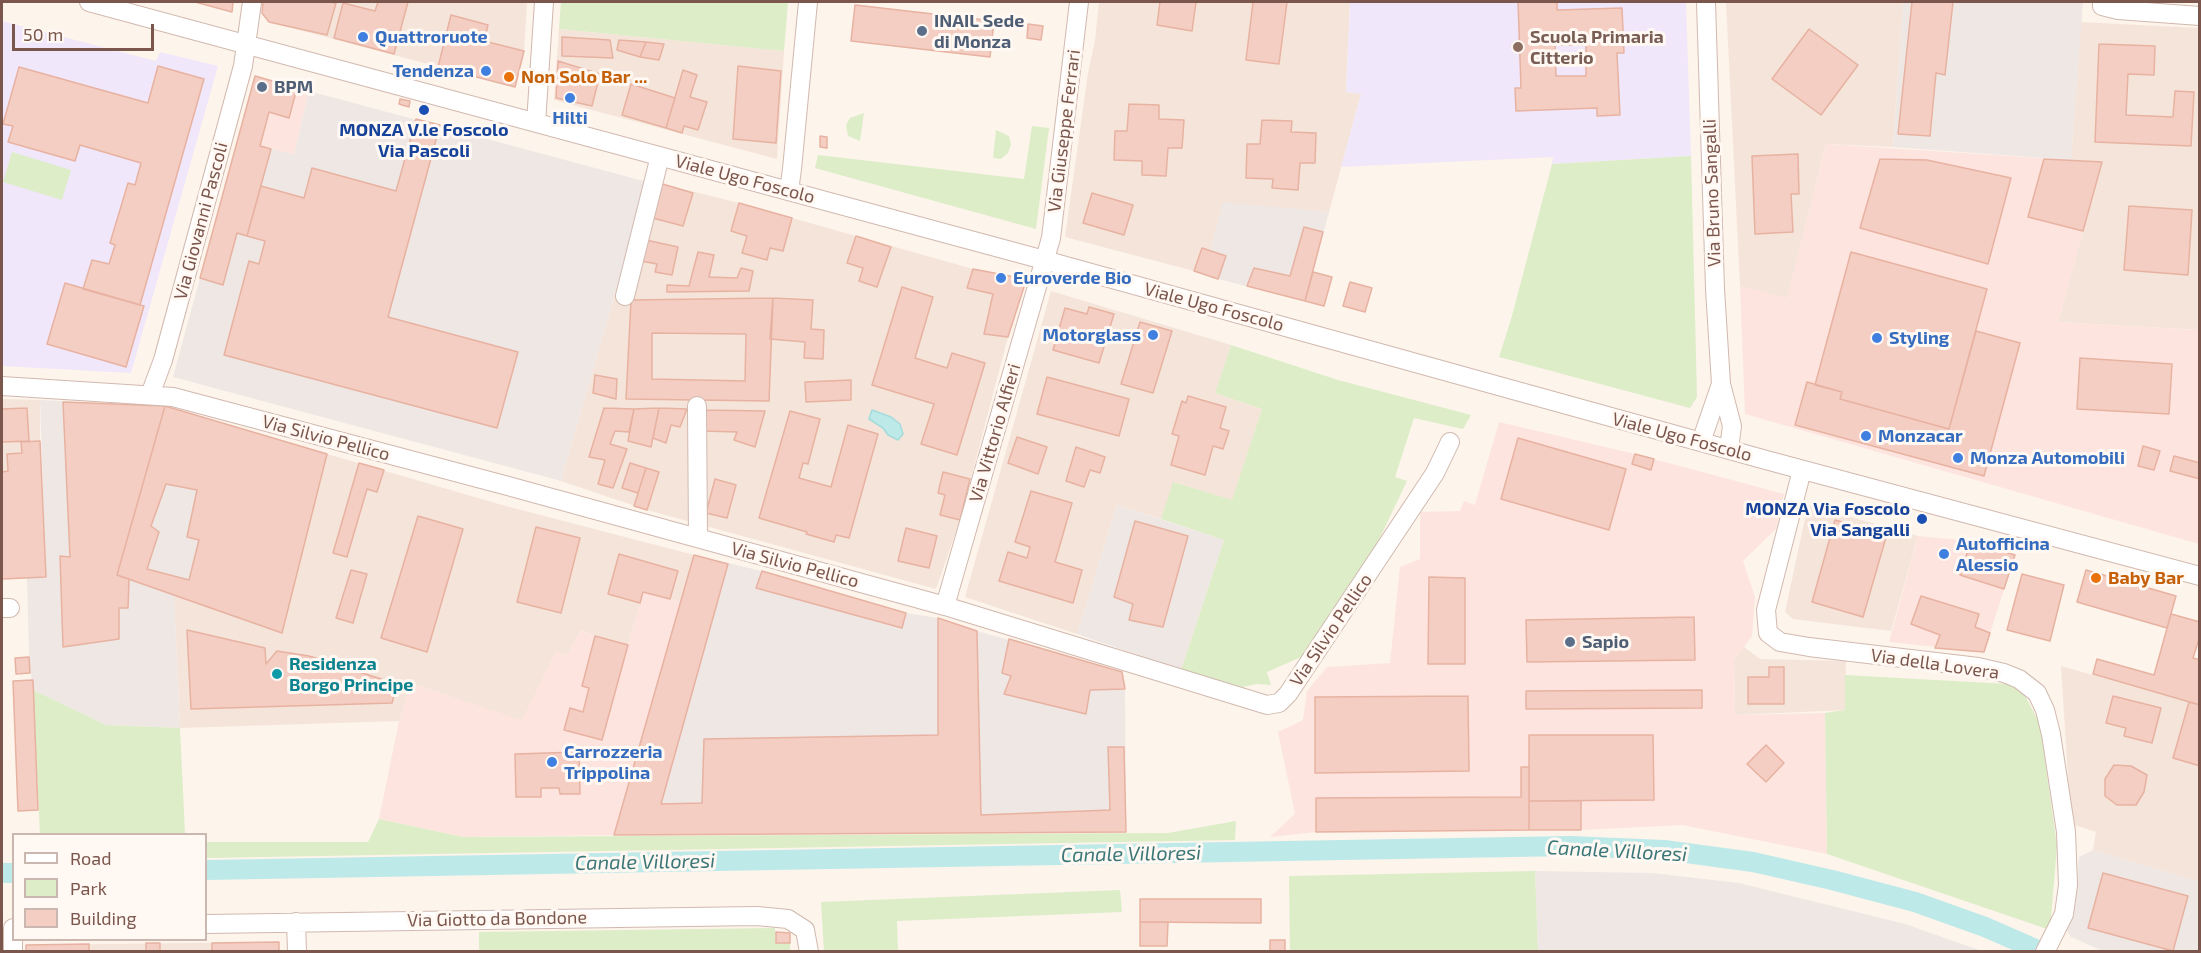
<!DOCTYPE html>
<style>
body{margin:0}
#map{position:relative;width:2201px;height:953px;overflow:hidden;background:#fdf4eb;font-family:"Exo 2",sans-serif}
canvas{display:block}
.frame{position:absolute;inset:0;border:3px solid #7b564c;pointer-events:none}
.legend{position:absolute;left:12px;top:833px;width:195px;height:108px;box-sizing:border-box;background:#fff8f3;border:2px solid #cab7b0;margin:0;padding:8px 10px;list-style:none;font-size:18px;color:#7b564c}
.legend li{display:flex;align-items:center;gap:12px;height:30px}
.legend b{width:30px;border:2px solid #cab7b0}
.scale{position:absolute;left:12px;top:24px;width:142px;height:27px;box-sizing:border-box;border:3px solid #7b564c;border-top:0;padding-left:8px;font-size:18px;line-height:21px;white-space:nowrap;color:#7b564c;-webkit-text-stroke:4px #fff8f3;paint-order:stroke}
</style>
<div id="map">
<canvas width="2201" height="953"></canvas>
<div class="frame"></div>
<ul class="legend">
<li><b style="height:8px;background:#fff"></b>Road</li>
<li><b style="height:16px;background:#dcedc8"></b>Park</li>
<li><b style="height:16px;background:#f4cec2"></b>Building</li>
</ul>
<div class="scale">50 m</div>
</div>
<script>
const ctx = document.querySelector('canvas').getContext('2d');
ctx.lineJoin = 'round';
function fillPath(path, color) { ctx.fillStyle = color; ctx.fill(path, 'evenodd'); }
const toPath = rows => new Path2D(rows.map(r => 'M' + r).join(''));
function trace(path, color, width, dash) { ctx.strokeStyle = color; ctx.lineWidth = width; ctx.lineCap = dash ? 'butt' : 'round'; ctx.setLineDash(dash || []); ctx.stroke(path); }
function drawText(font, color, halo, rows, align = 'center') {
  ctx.font = font + ' "Exo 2",sans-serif'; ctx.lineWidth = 6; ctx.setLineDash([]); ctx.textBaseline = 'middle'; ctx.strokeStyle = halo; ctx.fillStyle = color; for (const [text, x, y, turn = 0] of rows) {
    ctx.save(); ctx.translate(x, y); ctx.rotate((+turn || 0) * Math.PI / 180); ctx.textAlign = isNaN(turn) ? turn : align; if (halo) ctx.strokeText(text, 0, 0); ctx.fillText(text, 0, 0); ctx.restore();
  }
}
fillPath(toPath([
 [263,2,527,2,524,51,515,87,269,22,262,13],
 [1099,2,1350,2,1346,92,1361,94,1329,212,1223,203,1210,251,1194,271,1065,237,1088,73,1095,41],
 [1726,2,1903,2,1893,147,1826,144,1787,299,1740,286],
 [2081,22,2199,28,2199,330,2058,322,2102,162,2071,160],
 [559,29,784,51,777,159,554,100],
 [647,182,659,183,739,203,973,269,1015,277,1024,287,1008,337,960,520,936,589,647,510,561,481],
 [1051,291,1231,345,1215,393,1262,409,1232,501,1174,482,1161,519,1117,505,1077,634,965,597],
 [2,399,40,400,40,441,21,442,22,453,8,454,8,471,2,472],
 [327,454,502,505,694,555,681,602,643,592,628,645,595,636,581,630,567,656,556,652,522,721,411,683,399,721,180,728,174,595,282,633],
 [1808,505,1918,536,1891,631,1793,619,1785,612],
 [1744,647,1760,659,1846,661,1845,710,1735,715,1734,660],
 [2061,666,2199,705,2199,882,2093,850,2096,832,2071,824],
 [279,942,279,951,26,952,26,945]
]), '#f5e4d9');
fillPath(toPath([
 [255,76,309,91,294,154,271,150,247,236,237,234,223,285,200,278],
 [1826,144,2102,162,2058,322,2199,330,2199,544,1745,414,1740,286,1787,298],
 [1499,422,1635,454,1784,494,1776,529,1743,561,1755,597,1752,636,1734,660,1735,715,1825,713,1827,854,1682,825,1581,830,1316,832,1270,837,1295,814,1278,732,1303,720,1307,691,1327,667,1390,663,1400,567,1420,559,1420,512,1460,511,1464,501,1475,505],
 [1918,536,1971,541,2015,555,1984,652,1889,642],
 [643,592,681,602,614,835,463,837,379,819,399,721,411,683,522,720,556,652,567,656,581,630,595,636,628,645]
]), '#fee4df');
fillPath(toPath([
 [1903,2,2083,2,2071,160,1893,147],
 [309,91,647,182,561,481,173,377,200,278,223,285,237,233,248,236,271,149,294,154],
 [1223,202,1329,212,1305,301,1218,279,1226,257,1210,251],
 [40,400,165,406,327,454,282,633,174,595,180,728,106,725,33,690,29,657,27,578,46,576],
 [1117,505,1224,540,1181,670,1077,634],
 [694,555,762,571,906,613,938,618,977,631,1122,672,1125,689,1126,832,614,835],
 [2093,850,2199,882,2199,951,2103,951,2071,937,2065,928,2075,902,2079,857],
 [1535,871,1652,873,1739,883,1905,924,1982,951,1538,951]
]), '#efe7e4');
fillPath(toPath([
 [1350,2,1686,2,1691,156,1552,164,1553,157,1341,167,1361,94,1346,92],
 [2,21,156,61,160,52,218,66,131,373,2,366]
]), '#f1e7fa');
fillPath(toPath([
 [561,2,788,2,784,51,559,29],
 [864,113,860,141,848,136,846,125,850,118],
 [1032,126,1049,128,1036,229,815,168,818,155,1024,179],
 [996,130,1009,136,1011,144,1008,153,1001,159,993,158],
 [12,152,71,170,62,200,3,182],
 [1691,156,1697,397,1690,408,1499,357,1512,316,1552,164],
 [1231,345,1338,380,1471,415,1463,429,1414,418,1395,477,1407,481,1374,550,1308,654,1267,672,1271,685,1257,684,1237,688,1181,670,1224,540,1161,519,1173,482,1232,500,1262,409,1215,393],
 [1845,675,2008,684,2024,694,2040,724,2057,846,2050,930,1827,854,1825,713,1845,710],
 [33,690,106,725,180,728,185,834,40,834],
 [379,819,463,837,1168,833,1236,821,1235,840,206,858,206,842,368,842],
 [1535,871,1538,951,1290,951,1289,876],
 [1120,890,1122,912,897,921,898,951,824,951,821,902],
 [775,928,776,943,790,943,790,951,479,951,479,932]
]), '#dcedc8');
const water = toPath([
 [872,410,891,417,900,424,903,434,898,440,888,435,883,428,869,419,872,410]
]);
fillPath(water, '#bee9e9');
trace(water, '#a4dbdb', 1.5);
trace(toPath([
 [206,870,1570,846,1664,850,1753,862,1832,880,1915,902,1985,927,2042,952],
 [2,873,14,873]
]), '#bee9e9', 20);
const building = toPath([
 [195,2,233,2,232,12,195,2],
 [263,2,330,2,336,3,327,35,269,22,262,13,263,2],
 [378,2,408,2,394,54,334,38,343,3,375,11,378,2],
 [1160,2,1196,2,1192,31,1157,25,1160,2],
 [1253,2,1287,2,1279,64,1246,60,1253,2],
 [1518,2,1557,2,1557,10,1622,8,1624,53,1617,53,1620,115,1597,116,1597,108,1516,111,1515,88,1521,88,1518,2],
 [1555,45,1586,45,1586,76,1556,76,1555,45],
 [1912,2,1953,2,1945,75,1936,73,1930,136,1898,134,1912,2],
 [855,5,994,21,990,57,851,41,855,5],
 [451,15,488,25,484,41,524,51,515,87,438,67,451,15],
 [1028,24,1043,26,1041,40,1027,38,1028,24],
 [1809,29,1858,65,1821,115,1772,79,1809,29],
 [562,37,610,40,613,58,562,56,562,37],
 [619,40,646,42,640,57,617,50,619,40],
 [646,42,664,44,659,60,640,57,646,42],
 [2099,44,2155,46,2154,75,2128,74,2126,115,2173,117,2175,91,2194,92,2191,146,2095,142,2099,44],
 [558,61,600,74,592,106,556,98,558,61],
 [158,66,204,79,140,305,83,289,92,260,109,264,115,245,110,243,128,183,135,185,141,163,80,145,75,161,8,142,13,126,3,124,19,67,148,103,158,66],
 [738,66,781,71,776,143,733,139,738,66],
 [683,70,697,75,690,97,707,102,698,130,684,126,682,133,666,128,683,70],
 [255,76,297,88,289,118,269,112,260,146,271,149,247,236,237,233,223,285,200,278,255,76],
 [631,84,675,98,666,128,622,115,631,84],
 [400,99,410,101,409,107,399,104,400,99],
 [1129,104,1159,105,1159,119,1184,120,1182,148,1168,148,1166,176,1142,175,1142,161,1114,160,1115,131,1127,131,1129,104],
 [416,119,440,125,388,317,518,352,497,428,224,355,249,261,259,264,265,241,247,236,261,186,304,198,312,168,396,191,416,119],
 [1262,120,1292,121,1291,132,1316,133,1315,163,1300,163,1298,190,1272,188,1273,179,1246,178,1247,144,1260,144,1262,120],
 [820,136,827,137,827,148,820,147,820,136],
 [1798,154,1799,194,1791,194,1793,232,1755,234,1752,156,1798,154],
 [1880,159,1927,160,2011,178,1988,264,1860,228,1880,159],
 [2044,159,2102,162,2083,231,2028,217,2044,159],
 [659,183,693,193,683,226,649,217,659,183],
 [1092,193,1133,205,1124,235,1083,223,1092,193],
 [739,203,792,218,783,251,770,248,767,260,742,253,747,236,731,231,739,203],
 [2129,206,2192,210,2188,275,2124,270,2129,206],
 [1304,227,1323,232,1305,301,1247,286,1254,268,1290,276,1304,227],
 [856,236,891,247,877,287,859,281,863,268,847,263,856,236],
 [646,240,678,247,672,275,655,272,657,264,641,261,646,240],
 [1202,248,1226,256,1218,279,1194,271,1202,248],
 [698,252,714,255,709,277,737,278,741,268,753,271,749,291,667,292,667,285,689,286,698,252],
 [1851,252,1987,289,1949,429,1840,399,1842,392,1815,385,1851,252],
 [973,269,1015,277,1024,287,1008,337,984,334,993,294,967,288,973,269],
 [1313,272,1332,277,1324,306,1305,301,1313,272],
 [1350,282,1372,288,1365,312,1343,306,1350,282],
 [65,283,144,306,126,367,47,344,65,283],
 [902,287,933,297,915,358,947,368,952,353,985,363,957,455,921,444,934,404,872,385,902,287],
 [773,298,769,401,626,399,631,300,773,298],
 [652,333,746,334,745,381,652,379,652,333],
 [773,298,813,300,811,329,824,330,823,359,804,358,805,342,770,339,773,298],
 [1089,307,1114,314,1099,363,1053,350,1065,308,1087,314,1089,307],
 [1140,322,1172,331,1153,393,1121,384,1140,322],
 [1976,331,2020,343,1984,476,1795,425,1807,382,1842,392,1840,399,1949,429,1976,331],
 [2080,358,2172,364,2169,414,2077,409,2080,358],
 [595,375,617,379,616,399,593,393,595,375],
 [1047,377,1129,399,1119,436,1037,414,1047,377],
 [851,380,851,400,806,402,805,382,851,380],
 [1188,396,1226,407,1220,428,1229,431,1223,449,1213,446,1205,475,1171,465,1179,436,1172,434,1182,401,1186,403,1188,396],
 [63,402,165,406,117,575,129,579,128,608,119,608,119,639,63,647,60,556,70,557,63,402],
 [165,406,327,454,282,633,117,575,165,406],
 [166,484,197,490,187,537,199,540,189,580,147,569,159,532,151,526,166,484],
 [27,408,29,441,2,442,2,409,27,408],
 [604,408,634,409,629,432,615,431,610,444,627,449,613,488,598,484,605,460,589,457,604,408],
 [659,408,687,409,680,427,671,425,666,443,653,438,659,408],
 [659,408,651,447,628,441,634,409,659,408],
 [702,410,765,411,755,447,734,440,737,432,703,431,702,410],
 [790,411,820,419,808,464,803,463,799,478,831,487,848,425,878,434,849,538,836,535,834,542,806,534,807,532,759,518,790,411],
 [1017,437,1047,447,1038,474,1008,463,1017,437],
 [1518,438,1626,469,1609,530,1501,499,1518,438],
 [40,441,46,577,2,579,2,472,8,471,7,454,22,453,21,442,40,441],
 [2143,446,2160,451,2154,470,2138,466,2143,446],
 [1076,447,1105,457,1100,473,1090,470,1084,487,1066,481,1076,447],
 [1635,454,1654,459,1651,470,1632,464,1635,454],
 [2174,456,2200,463,2200,479,2170,471,2174,456],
 [359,463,384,470,377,492,367,489,347,557,333,553,359,463],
 [630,463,646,468,638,493,622,488,630,463],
 [646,468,659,472,647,510,634,506,646,468],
 [943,472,970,479,960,520,940,515,945,495,938,493,943,472],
 [715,479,736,485,727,518,706,513,715,479],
 [1031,491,1072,503,1055,562,1082,570,1073,603,999,581,1008,552,1027,558,1030,547,1015,542,1031,491],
 [418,516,463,529,427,652,381,638,418,516],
 [1835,520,1887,534,1863,617,1812,602,1835,520],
 [1135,521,1188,536,1163,627,1129,620,1133,604,1114,597,1135,521],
 [536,527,580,538,561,613,517,602,536,527],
 [906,528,937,536,929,568,898,561,906,528],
 [1971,541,2015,555,2004,589,1960,575,1971,541],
 [619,554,678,571,670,599,643,592,640,603,608,594,619,554],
 [694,555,728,564,661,804,702,803,704,739,938,735,938,618,977,631,981,815,1110,810,1108,747,1124,747,1126,832,614,835,694,555],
 [351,570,367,574,353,623,336,618,351,570],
 [2086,570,2176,596,2167,628,2077,602,2086,570],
 [762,571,906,613,902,628,756,588,762,571],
 [2022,574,2064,585,2050,641,2007,630,2022,574],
 [1429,577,1465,578,1465,664,1428,664,1429,577],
 [1921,596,1979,614,1975,627,1990,633,1984,652,1935,648,1940,635,1911,624,1921,596],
 [2171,614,2200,622,2200,636,2193,658,2200,660,2200,705,2093,674,2097,659,2154,675,2171,614],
 [1694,617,1695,660,1527,662,1526,620,1694,617],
 [187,630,265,648,266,664,277,651,309,656,397,684,392,703,191,709,187,630],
 [595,636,628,645,602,740,564,730,570,708,583,712,589,688,582,686,595,636],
 [1009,639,1122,672,1125,689,1090,690,1086,714,1004,694,1011,676,1002,673,1009,639],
 [29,657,30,673,16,674,15,658,29,657],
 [1769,667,1784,667,1784,704,1748,704,1748,677,1769,677,1769,667],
 [33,680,38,810,18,811,13,681,33,680],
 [1702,690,1702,708,1526,709,1526,691,1702,690],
 [1468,696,1469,771,1315,773,1315,697,1468,696],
 [2113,696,2161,708,2152,743,2124,736,2126,728,2106,723,2113,696],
 [2189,702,2200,705,2200,766,2173,758,2189,702],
 [1529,735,1653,735,1654,800,1529,801,1529,735],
 [1766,745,1784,763,1766,782,1747,764,1766,745],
 [579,752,580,794,560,794,559,788,541,788,541,797,516,797,515,754,579,752],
 [2114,765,2131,766,2147,775,2144,792,2136,805,2117,805,2105,796,2105,779,2114,765],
 [1521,767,1529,767,1529,830,1316,832,1316,798,1521,797,1521,767],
 [1529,801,1581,801,1581,830,1529,830,1529,801],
 [2103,873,2188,896,2173,951,2088,928,2103,873],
 [1140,899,1261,899,1261,923,1140,922,1140,899],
 [1140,922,1168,922,1167,946,1140,946,1140,922],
 [776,932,790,933,790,943,776,943,776,932],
 [1270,940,1285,940,1285,952,1270,952,1270,940],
 [279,942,279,952,212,952,212,943,279,942],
 [146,943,160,943,160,951,165,952,141,952,146,951,146,943],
 [89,944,89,952,26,952,26,945,89,944]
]);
fillPath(building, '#f4cec2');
trace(building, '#e7b2a1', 1.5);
const minor = toPath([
 [89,2,1044,260,1766,460,2200,576],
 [1706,2,1715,289,1721,384,1732,426,1729,449],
 [2102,2,2102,6,2118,10,2200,16],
 [536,123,544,2],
 [789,191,792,169,808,2],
 [625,296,660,156],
 [2,386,173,397,508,486,945,606,1267,705,1279,703,1288,694,1435,473,1450,442],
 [150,395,163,360,243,66,252,2],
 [697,406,698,538],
 [1701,442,1721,384],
 [1802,470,1766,610,1768,633,1780,642,1809,647,1978,667,2004,673,2019,679,2037,693,2045,710,2051,734,2066,832,2068,885,2064,914,2045,952],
 [945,606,1051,238,1079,2],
 [2,608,10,608],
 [296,922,297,952],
 [206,924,757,916,788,919,805,930,809,952],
 [13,928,13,952]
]);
trace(minor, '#d1b9af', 20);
trace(minor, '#fff', 18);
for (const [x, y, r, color] of [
 [922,31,6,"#5c6f8a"],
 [363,37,6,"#3f7fe0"],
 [1518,47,6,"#8d6e63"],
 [486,71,6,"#3f7fe0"],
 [509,77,6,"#e8710a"],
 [262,87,6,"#5c6f8a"],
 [570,98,6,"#3f7fe0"],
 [424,110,6,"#1a4fb4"],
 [1001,278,6,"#3f7fe0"],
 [1153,335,6,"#3f7fe0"],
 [1877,338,6,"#3f7fe0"],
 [1866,436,6,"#3f7fe0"],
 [1958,458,6,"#3f7fe0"],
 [1922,519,6,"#1a4fb4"],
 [1944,554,6,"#3f7fe0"],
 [2096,578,6,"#e8710a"],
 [1570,642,6,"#5c6f8a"],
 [277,674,6,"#0f9aa8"],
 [552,762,6,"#3f7fe0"]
]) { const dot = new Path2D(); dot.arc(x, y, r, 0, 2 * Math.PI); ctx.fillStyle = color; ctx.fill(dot); trace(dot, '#fff8f3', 2); }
drawText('bold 18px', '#4e5e75', '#fff8f3', [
 ["INAIL Sede",934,21],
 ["di Monza",934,42],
 ["BPM",274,87],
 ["Sapio",1582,642]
], 'left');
drawText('bold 18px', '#366cbe', '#fff8f3', [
 ["Quattroruote",375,37],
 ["Tendenza",474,71,"right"],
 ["Hilti",570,118,"center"],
 ["Euroverde Bio",1013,278],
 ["Motorglass",1141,335,"right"],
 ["Styling",1889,338],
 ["Monzacar",1878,436],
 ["Monza Automobili",1970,458],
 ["Autofficina",1956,544],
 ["Alessio",1956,565],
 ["Carrozzeria",564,752],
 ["Trippolina",564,773]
], 'left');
drawText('bold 18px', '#785e54', '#fff8f3', [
 ["Scuola Primaria",1530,37],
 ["Citterio",1530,58]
], 'left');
drawText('bold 18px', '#c56008', '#fff8f3', [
 ["Non Solo Bar ...",521,77],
 ["Baby Bar",2108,578]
], 'left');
drawText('bold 18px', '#164399', '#fff8f3', [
 ["MONZA V.le Foscolo",424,130],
 ["Via Pascoli",424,151],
 ["MONZA Via Foscolo",1910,509,"right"],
 ["Via Sangalli",1910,530,"right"]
]);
drawText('18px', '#7b564c', '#fff8f3', [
 ["Via Giuseppe Ferrari",1064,131,-83],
 ["Viale Ugo Foscolo",745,179,15],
 ["Via Bruno Sangalli",1712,193,-92],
 ["Via Giovanni Pascoli",201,221,-75],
 ["Viale Ugo Foscolo",1214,307,15],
 ["Via Vittorio Alfieri",995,433,-74],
 ["Viale Ugo Foscolo",1682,437,15],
 ["Via Silvio Pellico",326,438,15],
 ["Via Silvio Pellico",795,565,15],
 ["Via Silvio Pellico",1331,630,-56],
 ["Via della Lovera",1935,664,8],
 ["Via Giotto da Bondone",497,919,-1]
]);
drawText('bold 18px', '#0d838f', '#fff8f3', [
 ["Residenza",289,664],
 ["Borgo Principe",289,685]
], 'left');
drawText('italic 20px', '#3b7778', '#fff8f3', [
 ["Canale Villoresi",1617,851,3],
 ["Canale Villoresi",1131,854,-1],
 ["Canale Villoresi",645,862,-1]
]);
</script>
